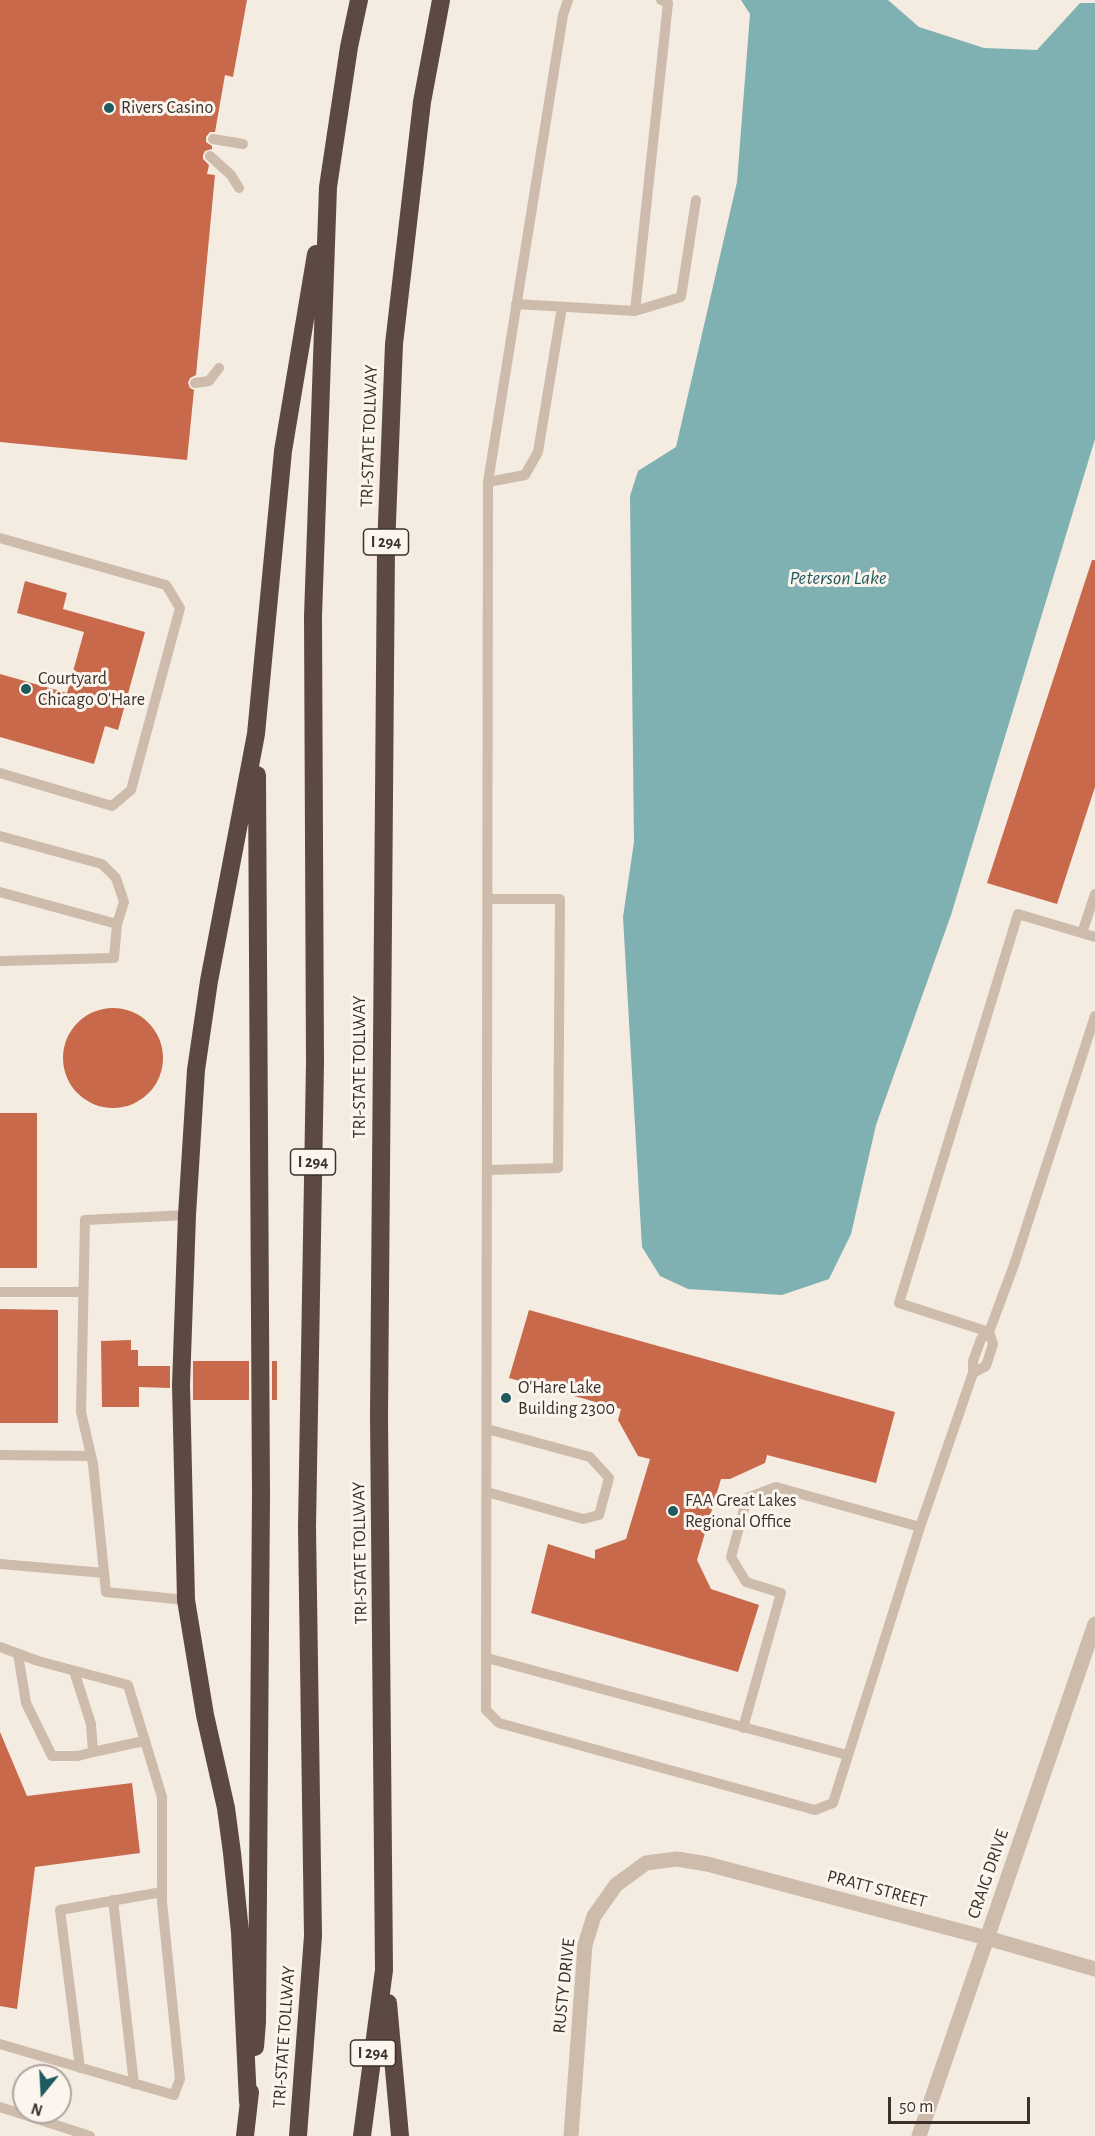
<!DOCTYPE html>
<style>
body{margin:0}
#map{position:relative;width:1095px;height:2136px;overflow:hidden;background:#f4ebe1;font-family:"Alegreya Sans",sans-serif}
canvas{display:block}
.north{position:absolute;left:12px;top:2064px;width:60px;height:60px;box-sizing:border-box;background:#fbf5ee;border:2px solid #aea6a0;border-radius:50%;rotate:198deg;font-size:16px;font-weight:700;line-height:24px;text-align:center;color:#3b302b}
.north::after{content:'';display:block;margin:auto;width:21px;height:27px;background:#1f5a5e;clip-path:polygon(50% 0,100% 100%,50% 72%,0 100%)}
.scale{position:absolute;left:888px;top:2097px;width:142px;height:27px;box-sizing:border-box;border:3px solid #3b302b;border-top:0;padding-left:8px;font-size:18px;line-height:21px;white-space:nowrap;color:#3b302b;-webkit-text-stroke:4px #fbf5ee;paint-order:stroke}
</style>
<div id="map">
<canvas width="1095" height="2136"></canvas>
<div class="north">N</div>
<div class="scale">50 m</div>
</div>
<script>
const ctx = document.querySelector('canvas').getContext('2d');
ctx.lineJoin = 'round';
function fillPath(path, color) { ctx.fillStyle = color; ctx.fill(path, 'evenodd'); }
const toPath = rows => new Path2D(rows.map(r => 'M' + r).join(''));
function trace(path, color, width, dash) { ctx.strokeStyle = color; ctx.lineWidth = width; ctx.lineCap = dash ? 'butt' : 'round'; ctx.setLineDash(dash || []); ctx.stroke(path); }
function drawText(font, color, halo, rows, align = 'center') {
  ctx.font = font + ' "Alegreya Sans",sans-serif'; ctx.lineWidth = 6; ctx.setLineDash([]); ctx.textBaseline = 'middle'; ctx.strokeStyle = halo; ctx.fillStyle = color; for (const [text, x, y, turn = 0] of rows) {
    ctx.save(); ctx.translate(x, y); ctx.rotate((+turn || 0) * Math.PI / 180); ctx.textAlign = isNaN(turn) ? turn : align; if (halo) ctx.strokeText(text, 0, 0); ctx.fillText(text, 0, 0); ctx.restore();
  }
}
fillPath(toPath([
 [741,0,888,0,919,27,984,48,1037,50,1080,3,1095,3,1095,439,951,915,876,1125,851,1234,829,1279,782,1295,688,1289,660,1276,642,1247,623,917,634,842,630,496,638,471,676,447,737,182,750,14]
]), '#7fb0b2');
fillPath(toPath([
 [0,0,247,0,233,77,225,75,215,132,210,132,206,137,206,142,212,146,212,149,205,151,203,155,203,159,209,165,207,174,215,175,196,375,190,378,188,383,190,388,194,390,187,460,0,442],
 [1092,560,1095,560,1095,787,1057,904,987,883],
 [25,581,67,593,63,609,145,632,118,730,105,726,94,764,0,737,0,674,67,693,84,632,17,613],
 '63 1058a50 50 0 1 1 100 0a50 50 0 1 1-100 0Z',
 [0,1113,37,1113,37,1268,0,1268],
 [0,1309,58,1310,58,1423,0,1423],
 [529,1310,895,1412,876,1483,767,1455,765,1463,730,1479,721,1479,697,1560,711,1589,759,1605,738,1672,531,1613,548,1544,595,1559,595,1550,626,1539,650,1459,638,1456,618,1420,621,1409,509,1378],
 [131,1340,131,1350,138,1350,138,1366,170,1366,170,1388,139,1387,139,1407,102,1407,101,1341],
 [193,1361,249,1361,249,1400,193,1400],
 [272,1361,277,1361,277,1400,272,1400],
 [0,1732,27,1796,132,1783,140,1853,35,1867,17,2009,0,2006]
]), '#c8694b');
trace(toPath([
 [568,0,563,15,488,482,486,1710,499,1723,815,1810,833,1803,920,1527,973,1373,973,1361,981,1339,989,1332,1014,1265,1095,1016],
 [213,139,243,144],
 [210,156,231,175,239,188],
 [516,304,635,311,668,3,661,0],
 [635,311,681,297,696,200],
 [195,383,209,381,219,368],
 [488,482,525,475,538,452,562,307],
 [0,538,166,585,180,608,131,790,112,806,0,773],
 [0,836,102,864,116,878,124,902,117,924,0,892],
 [1082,933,1095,894],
 [0,961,114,958,117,924],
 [487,1170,558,1168,560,899,488,899],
 [0,1292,83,1292],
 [989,1332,899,1303,1018,914,1095,937],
 [973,1373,986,1366,993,1344,989,1332],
 [0,1455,91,1456],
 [487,1492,583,1519,599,1515,609,1478,590,1457,487,1429],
 [0,1564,104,1573],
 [186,1600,106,1592,93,1464,81,1412,85,1220,187,1215],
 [0,1647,38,1661,128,1685,162,1797,162,1902,180,2079,174,2095,0,2044],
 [18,1654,26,1703,52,1756,78,1756,93,1752,91,1724,74,1671],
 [487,1658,847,1755],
 [743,1728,781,1593,746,1582,731,1557,747,1498,776,1487,920,1527],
 [93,1752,144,1741],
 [113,1900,134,2084],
 [80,2068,60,1910,162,1892],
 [0,2107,90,2136]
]), '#cdbbac', 10);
trace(toPath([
 [571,2136,585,1945,594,1916,616,1885,646,1863,677,1859,707,1864,987,1938,1095,1969],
 [919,2136,1095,1624]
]), '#cdbbac', 15);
trace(toPath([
 [388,2003,400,2136],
 [255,2047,257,2022,261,1495,257,775],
 [248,2102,240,1932,232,1853,226,1808,205,1715,186,1600,181,1385,187,1215,196,1070,209,981,256,734,283,451,316,254],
 [245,2136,250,2092],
 [298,2136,313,1936,307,1527,315,1063,313,616,328,187,349,47,359,0],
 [362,2136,384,1970,379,1416,386,548,394,344,422,102,441,0]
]), '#5c4a42', 18);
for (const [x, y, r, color] of [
 [109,108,6,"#1f5a5e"],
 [26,689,6,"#1f5a5e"],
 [506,1398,6,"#1f5a5e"],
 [673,1511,6,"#1f5a5e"]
]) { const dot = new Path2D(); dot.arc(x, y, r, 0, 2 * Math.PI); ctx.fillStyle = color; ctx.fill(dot); trace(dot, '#fbf5ee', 2); }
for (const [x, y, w] of [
 [386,542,45],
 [313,1162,45],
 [373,2053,45]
]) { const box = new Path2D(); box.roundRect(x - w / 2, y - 13, w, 26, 4.5); ctx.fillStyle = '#fbf5ee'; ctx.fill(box); trace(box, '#3b302b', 1.5); }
drawText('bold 16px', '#3b302b', null, [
 ["I 294",386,542],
 ["I 294",313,1162],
 ["I 294",373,2053]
]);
drawText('18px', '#3b302b', '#fbf5ee', [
 ["Rivers Casino",121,108],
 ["Courtyard",38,679],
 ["Chicago O'Hare",38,700],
 ["O'Hare Lake",518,1388],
 ["Building 2300",518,1409],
 ["FAA Great Lakes",685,1501],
 ["Regional Office",685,1522]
], 'left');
drawText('18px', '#3b302b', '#fbf5ee', [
 ["TRI-STATE TOLLWAY",369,436,-88],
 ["TRI-STATE TOLLWAY",360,1067,-90],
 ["TRI-STATE TOLLWAY",360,1553,-91],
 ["CRAIG DRIVE",988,1874,-71],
 ["PRATT STREET",877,1889,15],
 ["RUSTY DRIVE",564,1986,-84],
 ["TRI-STATE TOLLWAY",284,2037,-86]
]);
drawText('italic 20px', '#1f5a5e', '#fbf5ee', [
 ["Peterson Lake",838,578]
]);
</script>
